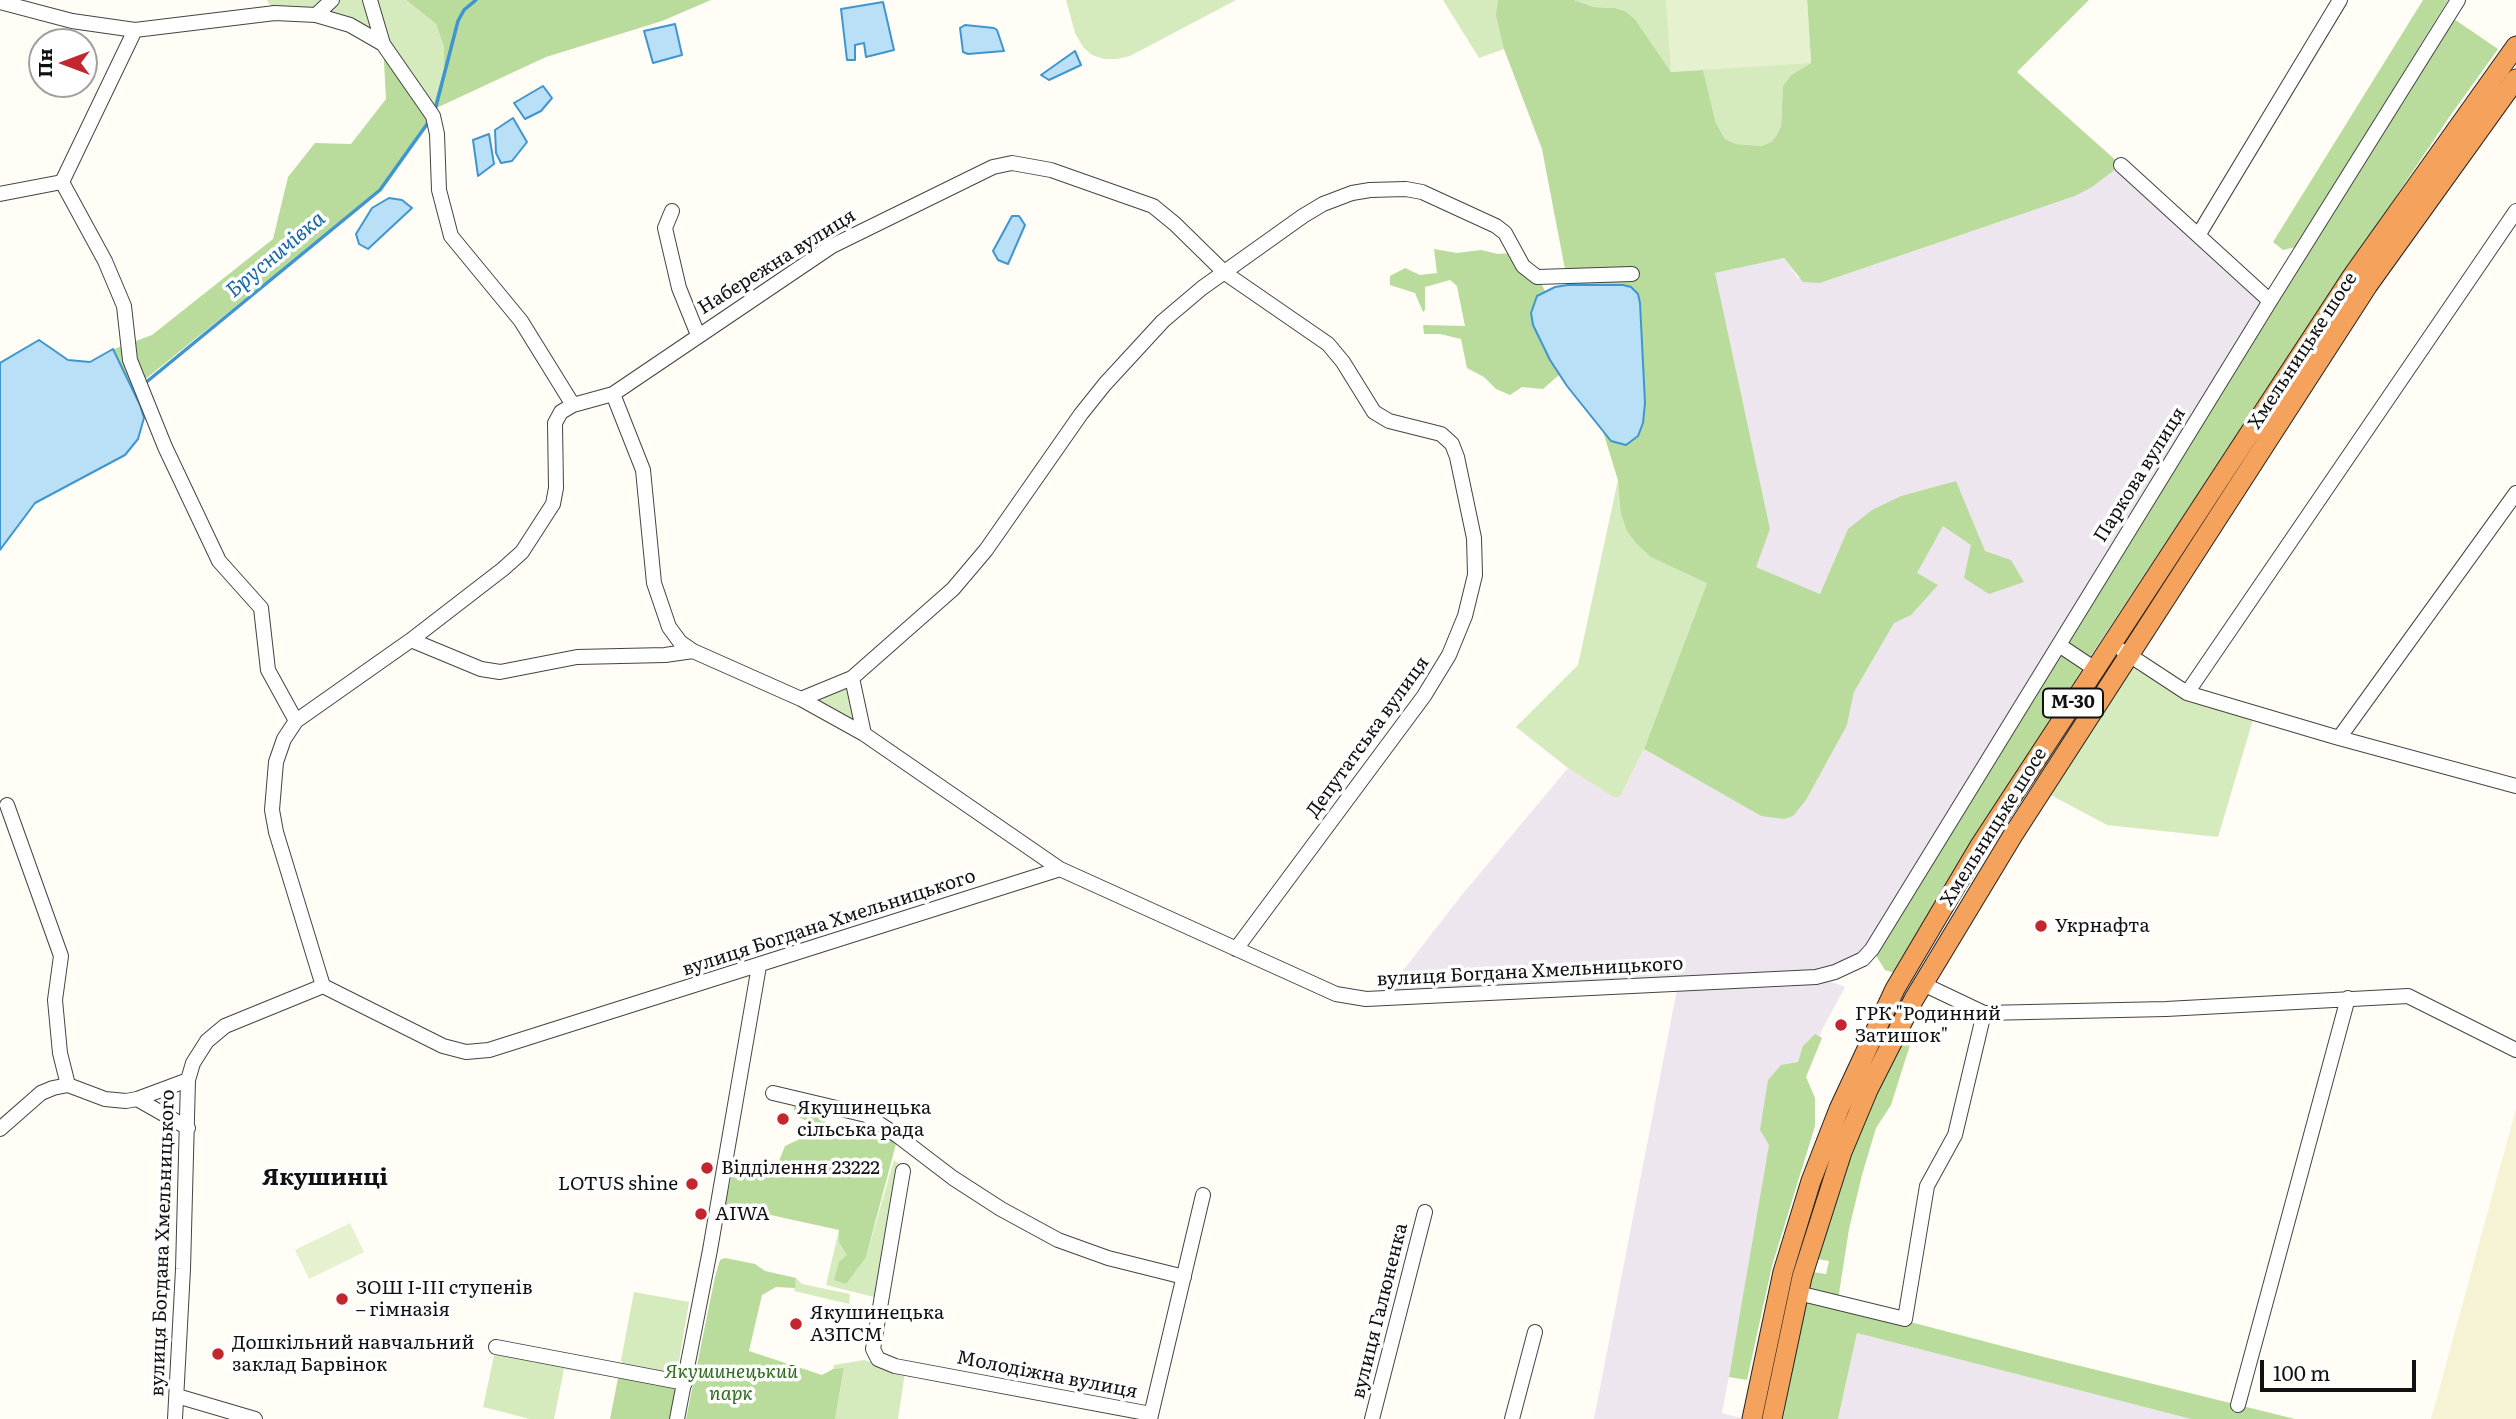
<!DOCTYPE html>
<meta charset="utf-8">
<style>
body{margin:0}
#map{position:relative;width:2516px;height:1419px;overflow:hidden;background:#fffdf5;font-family:Literata,serif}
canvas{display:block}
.north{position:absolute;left:28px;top:28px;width:70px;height:70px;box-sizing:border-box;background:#fff;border:2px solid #a0a0a0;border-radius:50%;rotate:270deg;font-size:19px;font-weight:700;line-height:28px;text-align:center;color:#111}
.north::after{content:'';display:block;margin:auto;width:24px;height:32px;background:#c4262e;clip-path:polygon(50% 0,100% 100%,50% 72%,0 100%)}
.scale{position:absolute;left:2260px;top:1360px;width:156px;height:32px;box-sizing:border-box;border:4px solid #111;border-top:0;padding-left:9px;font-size:21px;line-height:24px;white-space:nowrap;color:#111;-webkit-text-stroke:5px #fff;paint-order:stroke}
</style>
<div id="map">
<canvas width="2516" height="1419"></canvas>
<div class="north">Пн</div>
<div class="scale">100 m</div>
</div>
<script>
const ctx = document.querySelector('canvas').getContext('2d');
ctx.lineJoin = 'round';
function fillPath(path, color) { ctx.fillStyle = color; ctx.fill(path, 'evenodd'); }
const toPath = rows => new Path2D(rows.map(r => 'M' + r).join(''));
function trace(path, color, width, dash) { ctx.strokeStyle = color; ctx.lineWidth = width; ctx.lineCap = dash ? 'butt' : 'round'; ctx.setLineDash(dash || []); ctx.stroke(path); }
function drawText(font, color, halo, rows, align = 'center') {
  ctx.font = font + ' Literata,serif'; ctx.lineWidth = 7; ctx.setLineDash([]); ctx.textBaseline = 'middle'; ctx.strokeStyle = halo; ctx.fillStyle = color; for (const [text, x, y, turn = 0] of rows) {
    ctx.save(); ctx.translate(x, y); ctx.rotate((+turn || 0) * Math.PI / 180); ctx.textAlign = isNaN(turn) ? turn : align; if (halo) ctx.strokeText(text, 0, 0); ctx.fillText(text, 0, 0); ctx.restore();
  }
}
fillPath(toPath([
 [2121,165,2270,301,1872,949,1818,977,1845,987,1822,1030,1804,1076,1787,1074,1722,1413,1745,1419,1594,1419,1678,984,1380,1000,1461,896,1568,768,1613,797,1622,793,1644,749,1761,816,1847,725,1854,692,1885,638,1820,594,1755,567,1770,529,1714,273,1784,258,1798,278,1820,283,2075,196],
 [1857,1333,2191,1419,1838,1419]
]), '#eee6ef');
fillPath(toPath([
 [2516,1109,2516,1419,2431,1419,2483,1229]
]), '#f6f3d4');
fillPath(toPath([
 [267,0,406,0,436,24,444,47,444,68,432,110,383,44,350,25,275,13],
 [1066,0,1236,0,1130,56,1117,59,1104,59,1092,55,1083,47,1075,33],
 [1443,0,1571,0,1515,49,1504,49,1479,58],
 [1574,0,1807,0,1811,63,1791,75,1783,86,1781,126,1777,136,1771,142,1761,146,1736,144,1725,139,1715,121,1671,72,1635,19,1625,11,1615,8,1594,7],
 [1645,402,1707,583,1644,749,1622,793,1619,797,1613,797,1568,768,1516,727,1578,665,1618,480,1603,431,1612,438,1643,423],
 [2133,658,2187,693,2255,713,2218,837,2107,825,2047,793],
 [852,678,864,734,801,699],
 [894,1160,900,1165,874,1297,826,1285,839,1230,866,1257],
 [796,1278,802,1284,850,1294,849,1304,794,1291],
 [634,1292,689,1302,677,1373,671,1376,623,1365,621,1360],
 [495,1351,621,1374,618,1378,564,1369,554,1419,530,1419,483,1407],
 [864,1360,905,1372,898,1419,835,1419,844,1369,833,1369,834,1365]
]), '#d5ebbd');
fillPath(toPath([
 [406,0,711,0,662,21,546,57,432,110,444,68,444,47,436,24],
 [1498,0,1574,0,1594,7,1615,8,1625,11,1635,19,1671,72,1703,70,1715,121,1725,139,1736,144,1761,146,1771,142,1777,135,1781,126,1783,86,1791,75,1811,63,1807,0,2089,0,2017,72,2121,165,2092,187,2075,196,1820,283,1803,282,1784,258,1715,273,1770,529,1756,567,1820,594,1848,529,1872,510,1901,496,1956,481,1985,551,2011,560,2024,582,1989,594,1964,578,1971,545,1943,526,1917,573,1938,585,1911,615,1894,623,1854,692,1847,725,1806,800,1793,816,1784,819,1761,816,1644,749,1707,583,1651,557,1636,543,1627,531,1621,514,1618,480,1603,431,1611,441,1643,423,1645,402,1640,303,1623,285,1568,285,1542,149,1504,49,1496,15],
 [2423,0,2448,0,2296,247,2283,250,2273,242],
 [2458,0,2466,0,2454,19,2498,49,2450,116,2312,321,2086,663,1895,973,1885,970,1872,949],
 [383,44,433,116,380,190,133,389,114,349,152,335,273,239,288,177,315,143,351,144,386,99],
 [1434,249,1457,253,1481,250,1498,254,1511,253,1535,281,1542,285,1545,291,1537,296,1531,313,1533,325,1559,375,1543,389,1522,387,1510,395,1496,389,1484,377,1467,368,1461,339,1440,334,1424,334,1423,325,1465,326,1457,286,1450,280,1425,287,1425,310,1423,312,1415,293,1390,285,1390,276,1405,268,1420,275,1437,273],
 [1815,1034,1822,1038,1806,1077,1815,1098,1815,1126,1772,1266,1747,1380,1729,1377,1769,1145,1760,1130,1768,1080,1781,1065,1798,1062,1803,1046],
 [1903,1041,1910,1045,1891,1105,1876,1128,1862,1175,1849,1229,1838,1300,1808,1292,1813,1272,1826,1274,1829,1261,1817,1259,1824,1231,1864,1118],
 [794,1103,828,1111,823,1131,830,1136,846,1137,855,1127,865,1122,897,1140,866,1257,846,1284,834,1280,839,1262,847,1255,839,1242,839,1230,725,1205,733,1170,773,1176,785,1146,806,1136,809,1129,807,1121,794,1115],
 [725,1258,755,1264,765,1271,796,1278,795,1288,776,1287,762,1295,749,1351,822,1375,833,1369,844,1368,835,1419,686,1419,715,1277,720,1260],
 [1807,1295,2048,1358,2295,1419,2191,1419,1857,1333,1838,1419,1783,1419],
 [621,1374,676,1384,678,1390,671,1419,610,1419,618,1378]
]), '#b9dc9c');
fillPath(toPath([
 [1666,0,1807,0,1811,63,1671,72],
 [350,1223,364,1252,309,1279,295,1250]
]), '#e6f2cf');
const water = toPath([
 [883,2,894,50,866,57,864,43,855,45,855,60,847,60,841,9,883,2],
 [675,24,682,55,653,63,644,31,675,24],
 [965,25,994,28,997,30,1004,51,968,54,963,52,960,28,965,25],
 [1075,51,1081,65,1049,80,1041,75,1075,51],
 [543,86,552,98,541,111,525,119,514,103,543,86],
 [513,118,527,142,512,161,501,163,496,153,495,130,513,118],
 [489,134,494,164,478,176,473,140,489,134],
 [389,198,402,200,412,208,368,249,359,244,356,234,372,208,389,198],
 [1012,216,1019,216,1025,225,1008,264,998,260,993,251,1012,216],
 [1568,285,1623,285,1631,287,1638,294,1640,303,1645,403,1643,423,1638,436,1626,445,1611,441,1567,386,1550,360,1533,325,1531,313,1537,296,1555,287,1568,285],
 [39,340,68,360,90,362,113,349,140,405,144,418,138,439,125,455,35,503,0,550,0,363,39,340]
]);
fillPath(water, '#b9e0f7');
trace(water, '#3f96cf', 2);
trace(toPath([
 [435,110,458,21,464,10,476,0],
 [144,384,380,190,430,120]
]), '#3f96cf', 3.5);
const minor = toPath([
 [370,0,383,44],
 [0,2,72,21,135,30,275,13,316,15,332,0],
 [316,15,350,25,383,44,433,116,437,134,439,190,451,236,521,321,573,405],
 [135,30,62,182,105,261,124,306,130,360,165,447,219,561,261,608,268,670,296,721],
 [2121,165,2270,301],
 [0,194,62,182],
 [672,211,665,228,679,288,698,335],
 [2199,234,2340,0],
 [613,394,643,470,654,583,669,627,680,642,693,651,801,699,864,734,1060,869],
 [411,640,481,669,500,672,577,657,665,655,693,651],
 [2059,645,2095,669],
 [2123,651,2187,693,2339,738,2516,786],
 [852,678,864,734],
 [2187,693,2516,211],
 [801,699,852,678,953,589,986,550,1081,414,1105,384,1163,321,1202,288,1303,216,1323,204,1352,193,1370,190,1406,189,1422,192,1496,226,1505,233,1523,266,1537,277,1632,274],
 [2339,738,2516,493],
 [7,805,61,956,55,1000,60,1053,68,1085,105,1099,126,1101,137,1099,188,1080],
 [1923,984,1984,1013,2166,1009,2408,996,2516,1050],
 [323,986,276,832,272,810,276,762,284,739,296,721,411,640,503,569,522,552,553,504,556,488,555,423,561,412,573,405,613,394,832,246,993,167,1012,163,1051,170,1153,206,1175,224,1225,273,1328,344,1343,362,1374,412,1389,421,1441,434,1452,444,1457,457,1474,538,1475,575,1465,616,1449,655,1424,696,1236,949],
 [773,1093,866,1115,898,1136,953,1178,1001,1209,1058,1240,1108,1258,1184,1277],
 [137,1099,188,1128],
 [0,1129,41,1093,53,1088,68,1085],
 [903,1171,873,1349,878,1359,895,1366,1151,1414],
 [1798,1293,1905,1319,1927,1186,1955,1135,1984,1013],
 [496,1347,685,1383],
 [177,1396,255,1419],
 [2238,1405,2348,998],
 [175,1419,183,1269,188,1080,193,1063,207,1041,225,1026,323,986,443,1046,466,1052,489,1050,1060,869,1336,994,1366,999,1816,977,1835,972,1863,959,1872,949,2270,301,2458,0],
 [677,1419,710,1250,759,966],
 [1150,1419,1203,1195],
 [1372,1419,1425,1212],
 [1512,1419,1535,1332]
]);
const highway = toPath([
 [1752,1419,1783,1272,1811,1181,1839,1109,1895,989,1979,847,2353,275,2516,46],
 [1772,1419,1802,1277,1842,1152,1868,1090,1914,999,2013,835,2368,285,2516,79]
]);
trace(minor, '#444', 16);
trace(highway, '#222', 21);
trace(minor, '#fff', 14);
trace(highway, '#f5a25d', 19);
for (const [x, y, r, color] of [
 [2041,926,7,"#c4262e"],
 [1841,1025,7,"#c4262e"],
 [783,1119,7,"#c4262e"],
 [707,1168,7,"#c4262e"],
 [692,1184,7,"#c4262e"],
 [701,1214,7,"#c4262e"],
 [342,1299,7,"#c4262e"],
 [796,1324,7,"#c4262e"],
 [218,1354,7,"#c4262e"]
]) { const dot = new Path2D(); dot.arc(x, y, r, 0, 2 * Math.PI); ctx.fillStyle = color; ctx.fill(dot); trace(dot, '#fff', 2.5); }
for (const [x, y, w] of [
 [2073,703,60]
]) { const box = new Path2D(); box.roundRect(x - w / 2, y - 14.5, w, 29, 5); ctx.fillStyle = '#fff'; ctx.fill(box); trace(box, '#111', 2); }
drawText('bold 18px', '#111', null, [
 ["М-30",2073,703]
]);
drawText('19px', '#111', '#fff', [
 ["Набережна вулиця",777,262,-32],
 ["Хмельницьке шосе",2303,351,-57],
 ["Паркова вулиця",2140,475,-58],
 ["Депутатська вулиця",1368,737,-54],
 ["Хмельницьке шосе",1994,827,-58],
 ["вулиця Богдана Хмельницького",829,923,-18],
 ["вулиця Богдана Хмельницького",1530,972,-3],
 ["вулиця Богдана Хмельницького",163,1243,-88],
 ["вулиця Галюненка",1380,1311,-76],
 ["Молодіжна вулиця",1047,1375,11]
]);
drawText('19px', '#111', '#fff', [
 ["Укрнафта",2055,926],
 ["ГРК \"Родинний",1855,1014],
 ["Затишок\"",1855,1036],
 ["Якушинецька",797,1108],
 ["сільська рада",797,1130],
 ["Відділення 23222",721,1168],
 ["LOTUS shine",678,1184,"right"],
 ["AIWA",715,1214],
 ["ЗОШ І-ІІІ ступенів",356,1288],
 ["– гімназія",356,1310],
 ["Якушинецька",810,1313],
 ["АЗПСМ",810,1335],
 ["Дошкільний навчальний",232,1343],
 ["заклад Барвінок",232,1365]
], 'left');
drawText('italic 19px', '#2f6b1f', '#fff', [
 ["Якушинецький",731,1372],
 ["парк",731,1394]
]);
drawText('italic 21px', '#1768a6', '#fff', [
 ["Брусничівка",276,255,-40]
]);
drawText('bold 23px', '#111', '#fff', [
 ["Якушинці",325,1178]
]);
</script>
